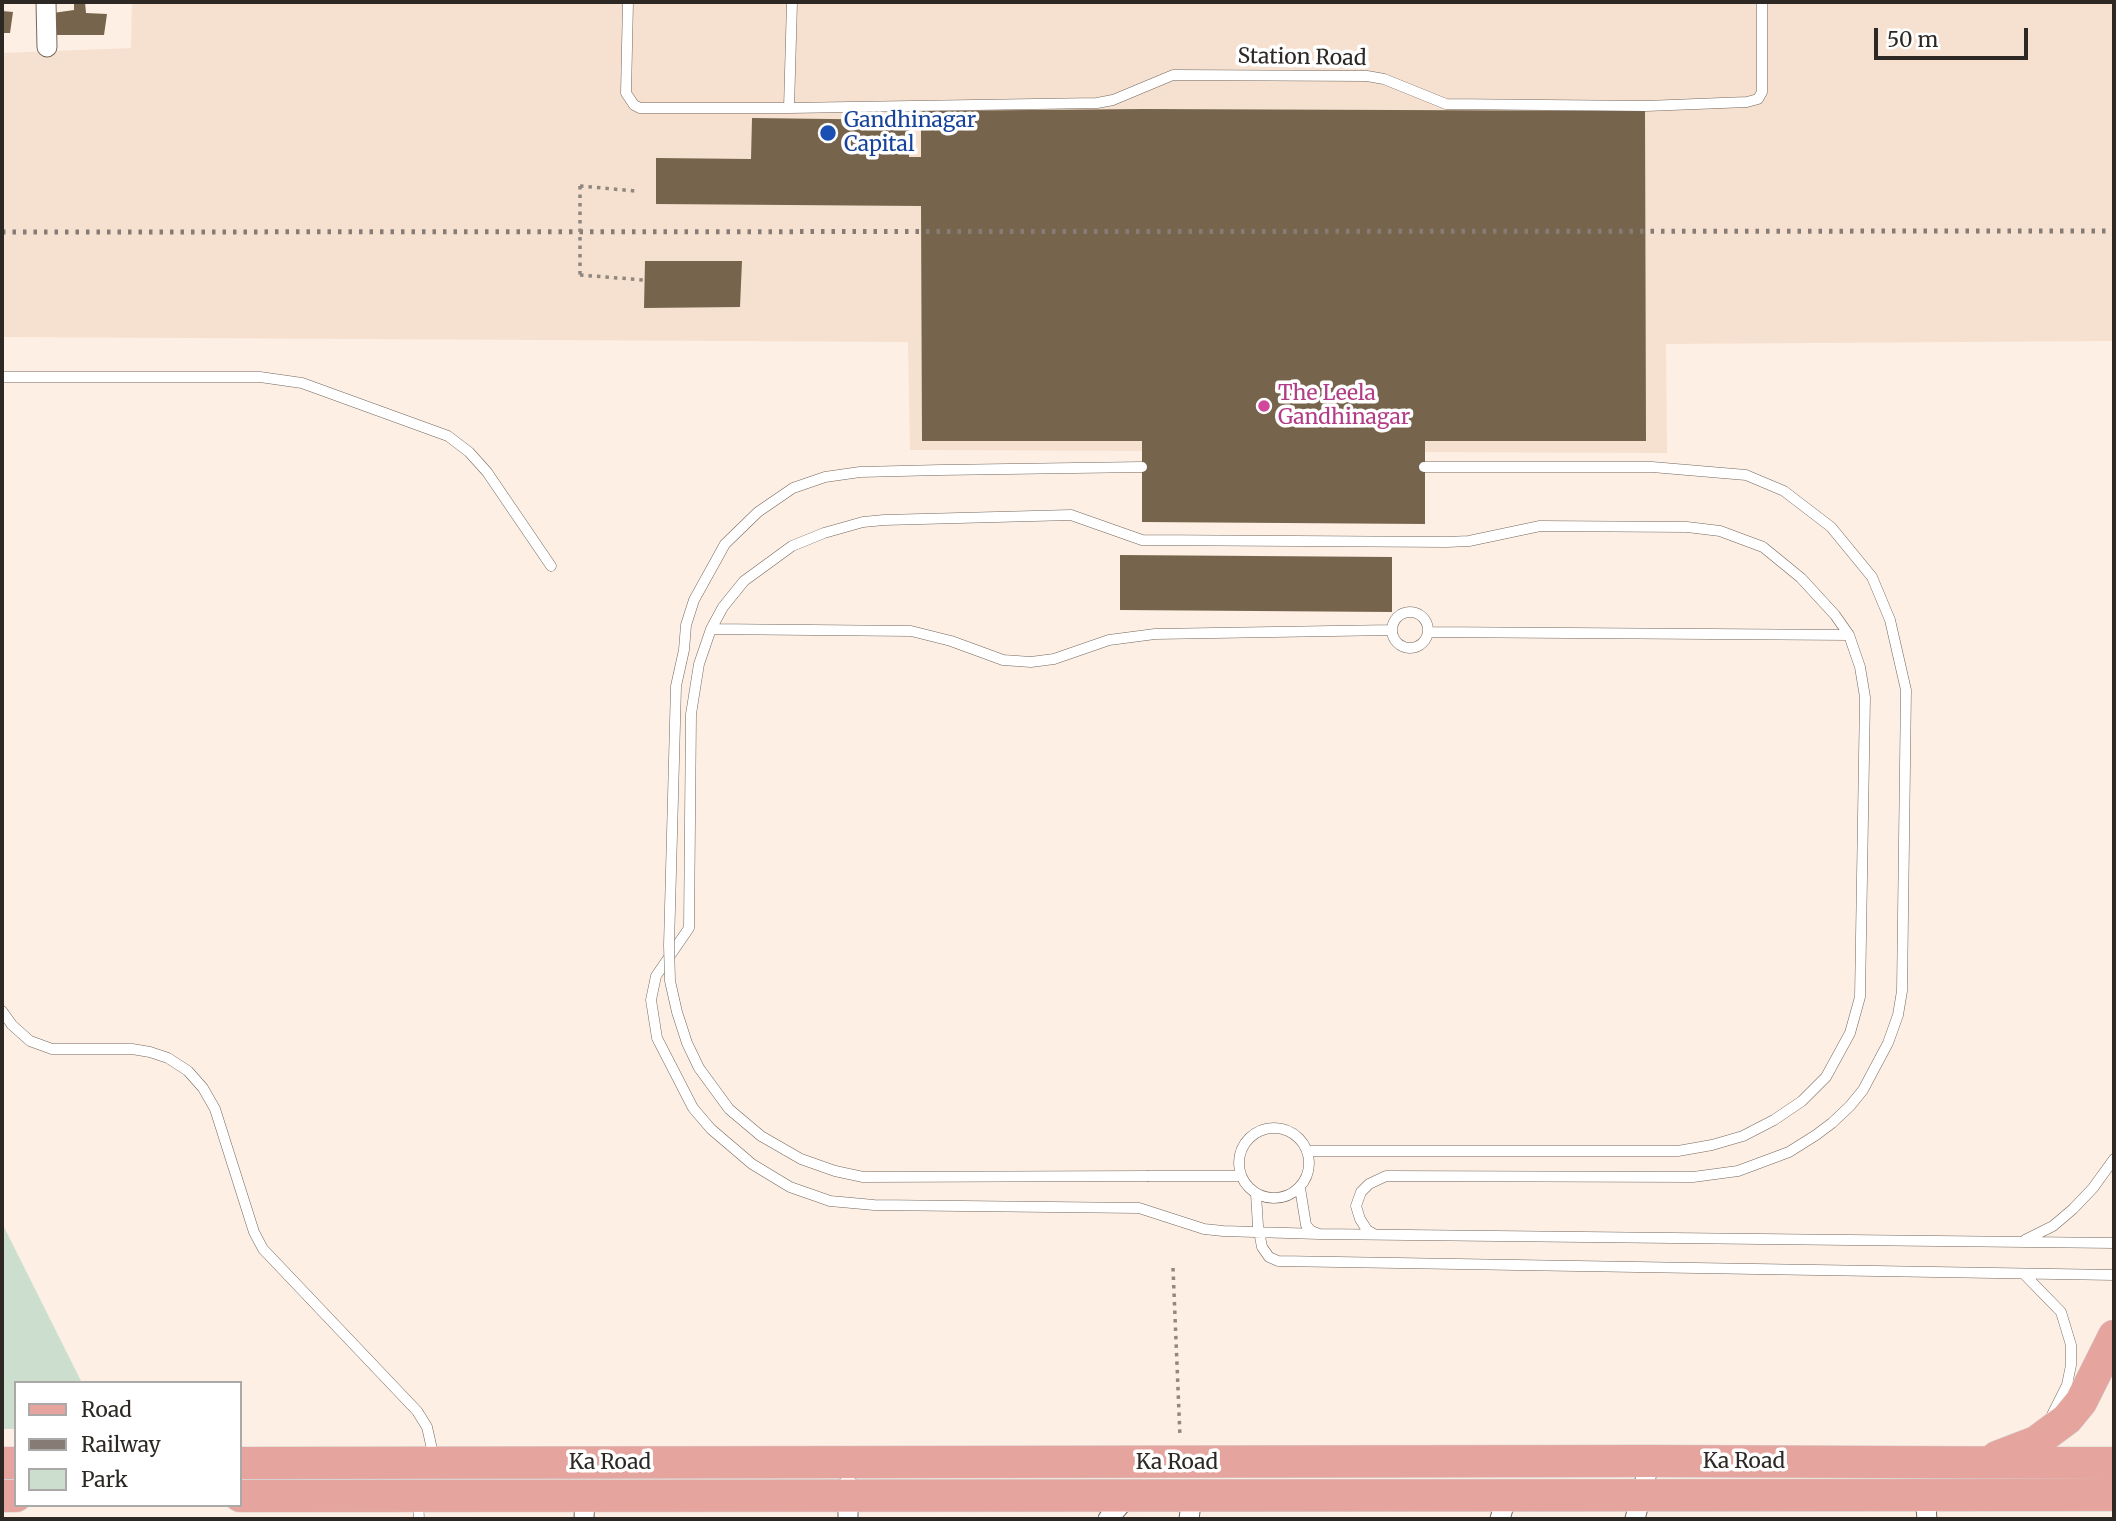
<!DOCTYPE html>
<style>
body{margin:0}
#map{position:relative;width:2116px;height:1521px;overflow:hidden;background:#feefe4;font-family:Merriweather,serif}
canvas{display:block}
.frame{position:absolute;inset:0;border:4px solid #2d2824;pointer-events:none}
.legend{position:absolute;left:14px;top:1381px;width:228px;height:126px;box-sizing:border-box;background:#fff;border:2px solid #aba9a7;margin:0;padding:9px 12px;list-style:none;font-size:21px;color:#2d2824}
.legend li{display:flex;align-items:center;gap:14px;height:35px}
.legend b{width:35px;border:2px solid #aba9a7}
.scale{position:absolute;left:1874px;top:28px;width:154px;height:32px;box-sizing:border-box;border:4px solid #2d2824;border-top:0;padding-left:9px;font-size:21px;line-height:24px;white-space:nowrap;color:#2d2824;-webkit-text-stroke:5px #fff;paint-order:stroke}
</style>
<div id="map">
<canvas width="2116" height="1521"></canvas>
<div class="frame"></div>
<ul class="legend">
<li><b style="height:9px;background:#e5a59e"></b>Road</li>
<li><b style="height:9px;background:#867c75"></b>Railway</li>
<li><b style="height:19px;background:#ccdfce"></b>Park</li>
</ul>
<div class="scale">50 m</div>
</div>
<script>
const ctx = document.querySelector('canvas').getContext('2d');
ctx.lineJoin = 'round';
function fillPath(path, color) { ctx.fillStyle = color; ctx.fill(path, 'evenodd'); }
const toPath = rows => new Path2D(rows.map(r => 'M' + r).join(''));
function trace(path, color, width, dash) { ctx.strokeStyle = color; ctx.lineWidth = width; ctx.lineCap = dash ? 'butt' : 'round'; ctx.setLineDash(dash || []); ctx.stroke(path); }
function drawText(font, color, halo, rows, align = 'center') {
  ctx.font = font + ' Merriweather,serif'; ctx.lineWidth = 7; ctx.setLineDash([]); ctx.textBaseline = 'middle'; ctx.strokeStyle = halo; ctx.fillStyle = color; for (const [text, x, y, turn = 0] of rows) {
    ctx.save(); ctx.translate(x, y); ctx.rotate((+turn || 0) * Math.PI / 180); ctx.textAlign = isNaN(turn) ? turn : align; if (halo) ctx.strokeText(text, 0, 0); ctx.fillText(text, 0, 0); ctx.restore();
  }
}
fillPath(toPath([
 [132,2,2114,2,2114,341,1666,344,1667,453,910,450,908,342,2,337,2,53,131,48]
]), '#f6e1d0');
fillPath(toPath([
 [2,1223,82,1383,16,1383,16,1429,2,1429]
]), '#ccdfce');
fillPath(toPath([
 [74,2,85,2,86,13,107,14,104,35,54,35,53,13,74,10],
 [2,11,13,12,10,33,2,33],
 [1143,109,1645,111,1646,441,1425,441,1425,524,1142,522,1142,441,922,441,921,206,656,204,656,158,751,159,752,118,909,120,909,157,921,157,921,111],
 [645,261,742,261,740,307,644,308],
 [1120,555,1392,557,1392,612,1120,610]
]), '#76654c');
const service = toPath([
 [628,2,626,93,634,105,640,108,789,108,1097,103,1113,100,1173,75,1367,76,1384,79,1446,104,1646,106,1747,102,1758,99,1762,92,1762,2],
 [789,108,792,2],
 [2,377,260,377,302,383,448,436,469,452,487,472,551,566],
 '1392 630a18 18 0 1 1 36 0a18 18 0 1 1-36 0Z',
 [711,629,911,631,951,641,1003,660,1031,662,1054,659,1109,640,1155,634,1392,630],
 [1428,632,1849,635],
 [2,1011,12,1025,30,1041,52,1049,132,1049,150,1052,168,1058,188,1071,203,1088,215,1109,254,1232,263,1249,417,1411,427,1427,434,1458],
 '1239 1163a35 35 0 1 1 70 0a35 35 0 1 1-70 0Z',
 [1307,1151,1678,1151,1712,1145,1743,1136,1774,1120,1802,1101,1826,1077,1850,1033,1860,997,1865,697,1860,667,1849,635,1835,615,1801,578,1763,547,1720,531,1687,527,1540,526,1469,541,1447,542,1142,540,1071,515,884,520,863,522,824,533,792,546,744,581,723,607,711,629,699,664,691,714,689,928,656,976,651,1000,657,1038,693,1108,711,1129,752,1164,790,1187,830,1201,874,1205,1139,1208,1204,1229,1223,1231,1319,1234],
 [1149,1176,1241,1176],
 [1300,1188,1306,1225,1311,1231,1319,1234,2114,1243],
 [1256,1194,1258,1226,1262,1247,1269,1257,1278,1261,2114,1275],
 [1374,1234,1367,1230,1360,1219,1356,1206,1361,1192,1369,1184,1386,1176,1693,1177,1738,1171,1789,1152,1816,1135,1832,1123,1850,1106,1863,1090,1888,1043,1898,1015,1902,991,1906,690,1890,620,1872,577,1831,527,1784,491,1746,475,1652,467,1424,467],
 [2025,1240,2053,1226,2073,1209,2093,1188,2114,1159],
 [2024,1274,2061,1312,2071,1345,2071,1365,2067,1385,2052,1415],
 [418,1499,419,1519]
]);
const minor = toPath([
 [46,2,47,47],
 [848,1485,848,1519],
 [1925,1496,1927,1519],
 [584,1519,585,1496],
 [1108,1519,1128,1496],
 [1189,1519,1192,1496],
 [1500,1519,1507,1495],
 [1635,1519,1650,1461]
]);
const primary = toPath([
 [1997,1457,2036,1442,2067,1419,2081,1402,2114,1336],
 [2,1463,16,1463],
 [240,1463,1650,1461,2114,1463],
 [2,1496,16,1496],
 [240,1496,2114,1495]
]);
trace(service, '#73675d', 11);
trace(minor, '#73675d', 21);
trace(primary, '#d5d4d3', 33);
trace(toPath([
 [580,186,635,191],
 [580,275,644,280],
 [1173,1268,1180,1437]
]), '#90877f', 3.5, [3.5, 5]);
trace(service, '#fff', 10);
trace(minor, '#fff', 19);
trace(primary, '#e5a59e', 32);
trace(toPath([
 [2,232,2114,231]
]), '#867c75', 5, [3.5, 7]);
const serviceBridge = toPath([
 [1142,467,941,470,860,472,825,477,793,488,758,512,725,544,694,600,686,625,684,650,676,686,669,945,670,981,677,1012,687,1043,699,1068,729,1109,761,1136,801,1159,835,1171,863,1177,1149,1176]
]);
trace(serviceBridge, '#73675d', 11, []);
trace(toPath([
 [580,186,580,275]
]), '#90877f', 3.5, [3.5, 5]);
trace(serviceBridge, '#fff', 10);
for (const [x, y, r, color] of [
 [828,133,9,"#1a4fb4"],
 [1264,406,7,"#d1479c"]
]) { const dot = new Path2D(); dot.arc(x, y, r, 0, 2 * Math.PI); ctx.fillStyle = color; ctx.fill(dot); trace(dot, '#fff', 2.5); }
drawText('21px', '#2d2824', '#fff', [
 ["Station Road",1302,58,1],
 ["Ka Road",1744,1462],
 ["Ka Road",610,1463],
 ["Ka Road",1177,1463]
]);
drawText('21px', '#164399', '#fff', [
 ["Gandhinagar",844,121],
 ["Capital",844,145]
], 'left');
drawText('21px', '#b23c85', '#fff', [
 ["The Leela",1278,394],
 ["Gandhinagar",1278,418]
], 'left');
</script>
